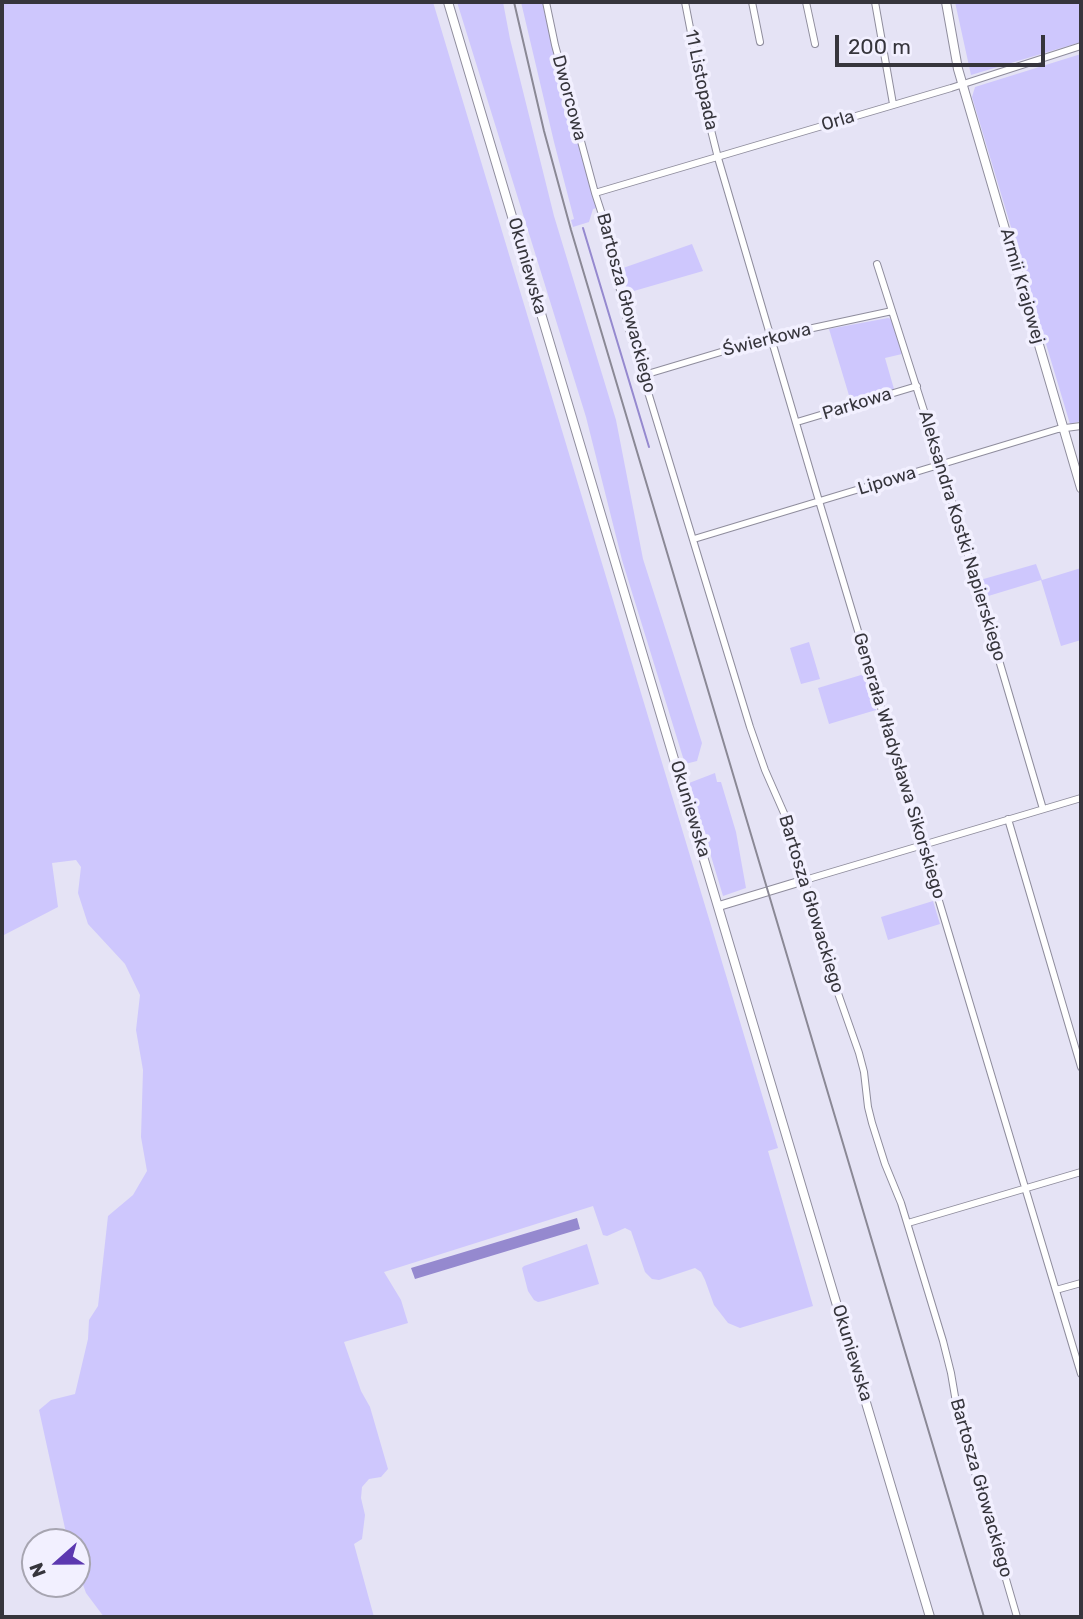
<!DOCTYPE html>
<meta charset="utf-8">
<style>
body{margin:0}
#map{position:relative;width:1083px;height:1619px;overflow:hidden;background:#e5e3f5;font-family:Rubik,sans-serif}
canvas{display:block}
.frame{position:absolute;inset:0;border:4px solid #36353c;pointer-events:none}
.north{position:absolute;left:21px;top:1528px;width:70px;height:70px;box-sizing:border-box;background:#f2f0ff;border:2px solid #a7a5b1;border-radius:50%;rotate:249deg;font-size:19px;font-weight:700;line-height:28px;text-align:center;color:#36353c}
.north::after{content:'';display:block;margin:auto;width:24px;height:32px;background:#5c38b0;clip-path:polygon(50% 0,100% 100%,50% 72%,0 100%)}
.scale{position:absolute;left:835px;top:35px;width:210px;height:32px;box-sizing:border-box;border:4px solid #36353c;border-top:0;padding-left:9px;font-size:21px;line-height:24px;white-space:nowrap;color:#36353c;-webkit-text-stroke:5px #f2f0ff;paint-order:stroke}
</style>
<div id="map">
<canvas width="1083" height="1619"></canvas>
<div class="frame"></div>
<div class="north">N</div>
<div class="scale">200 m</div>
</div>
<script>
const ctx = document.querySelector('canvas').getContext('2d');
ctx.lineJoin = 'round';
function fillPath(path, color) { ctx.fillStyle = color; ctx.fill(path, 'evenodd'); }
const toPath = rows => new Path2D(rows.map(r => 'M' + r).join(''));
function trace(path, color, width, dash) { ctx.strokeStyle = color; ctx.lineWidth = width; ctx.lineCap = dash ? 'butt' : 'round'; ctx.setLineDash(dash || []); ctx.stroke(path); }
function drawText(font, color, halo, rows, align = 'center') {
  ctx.font = font + ' Rubik,sans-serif'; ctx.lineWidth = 7; ctx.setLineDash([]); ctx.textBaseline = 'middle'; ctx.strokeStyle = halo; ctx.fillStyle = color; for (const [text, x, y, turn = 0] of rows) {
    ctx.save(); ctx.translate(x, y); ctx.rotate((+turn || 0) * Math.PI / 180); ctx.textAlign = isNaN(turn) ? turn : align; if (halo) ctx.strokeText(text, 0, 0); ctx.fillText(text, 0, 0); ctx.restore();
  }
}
fillPath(toPath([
 [2,2,433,2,778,1148,768,1151,813,1306,740,1328,728,1323,714,1305,705,1280,701,1272,695,1268,659,1280,652,1279,645,1272,631,1231,625,1228,607,1236,603,1235,593,1206,384,1272,401,1300,408,1323,344,1342,361,1391,370,1407,388,1469,381,1477,369,1479,362,1487,361,1498,365,1515,362,1539,354,1544,374,1617,104,1617,86,1593,77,1568,77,1542,68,1542,39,1410,51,1400,75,1394,88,1339,89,1320,98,1306,108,1216,133,1195,147,1171,141,1137,143,1070,136,1030,140,995,125,964,88,924,78,893,81,867,76,860,52,863,58,907,2,936],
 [457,2,503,2,510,39,554,216,616,420,643,559,702,743,697,761,685,764,622,560,586,417],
 [521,2,542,2,554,54,597,208,593,209,589,222,573,227,571,220,574,219,554,142],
 [955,2,1081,2,1081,42,971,75],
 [1081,54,1081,421,1070,424,972,97,975,87],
 [692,244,703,271,627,293,623,268],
 [888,318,891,319,902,354,885,358,894,389,851,402,829,329],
 [1036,564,1042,580,1081,568,1081,640,1061,646,1041,580,985,597,980,580],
 [809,642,820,679,801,684,790,648],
 [861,675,866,678,876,710,829,724,818,688],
 [715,773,717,782,721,782,736,832,746,888,723,896,689,783],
 [933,901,940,924,888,940,881,917],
 [587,1244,599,1284,543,1301,538,1302,534,1300,528,1291,522,1268,524,1266]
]), '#cec7fd');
fillPath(toPath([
 [577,1218,580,1229,415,1279,411,1268]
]), '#9589cf');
trace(toPath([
 [583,228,649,447]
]), '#9589cf', 2);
const street = toPath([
 [546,2,555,45,595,193,612,245,621,296,630,333,750,727,765,770,787,820,833,979,859,1053,864,1072,868,1107,872,1123,885,1164,901,1203,943,1341,951,1373,958,1414,1017,1617],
 [685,2,706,110,718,158,819,501,1081,1374],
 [752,2,760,42],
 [806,2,815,44],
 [875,2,893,104],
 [595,193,951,88,1081,46],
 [877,264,941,464,1043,809],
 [644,375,771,337,892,311],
 [797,422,917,386],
 [694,539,1058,429,1081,426],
 [1008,819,1081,1067],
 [805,880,1081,798],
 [908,1223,1081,1172],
 [1056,1290,1081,1283]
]);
const secondary = toPath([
 [448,2,930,1617],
 [946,2,958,69,1081,488],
 [719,906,805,880]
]);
trace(street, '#8f8d9d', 8);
trace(secondary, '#8f8d9d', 10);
trace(street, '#fff', 6);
trace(secondary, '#fff', 8);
trace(toPath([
 [514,2,544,131,571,230,984,1617]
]), '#8a8895', 2);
drawText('18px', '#36353c', '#f2f0ff', [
 ["11 Listopada",701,80,78],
 ["Dworcowa",569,98,75],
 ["Orla",838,121,-17],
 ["Okuniewska",527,266,74],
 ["Armii Krajowej",1022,286,74],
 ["Bartosza Głowackiego",626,303,75],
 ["Świerkowa",767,340,-14],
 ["Parkowa",857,404,-17],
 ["Lipowa",887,481,-17],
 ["Aleksandra Kostki Napierskiego",962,536,73],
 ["Generała Władysława Sikorskiego",899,766,73],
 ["Okuniewska",690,809,73],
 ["Bartosza Głowackiego",811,904,73],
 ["Okuniewska",852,1353,73],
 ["Bartosza Głowackiego",981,1488,74]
]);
</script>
